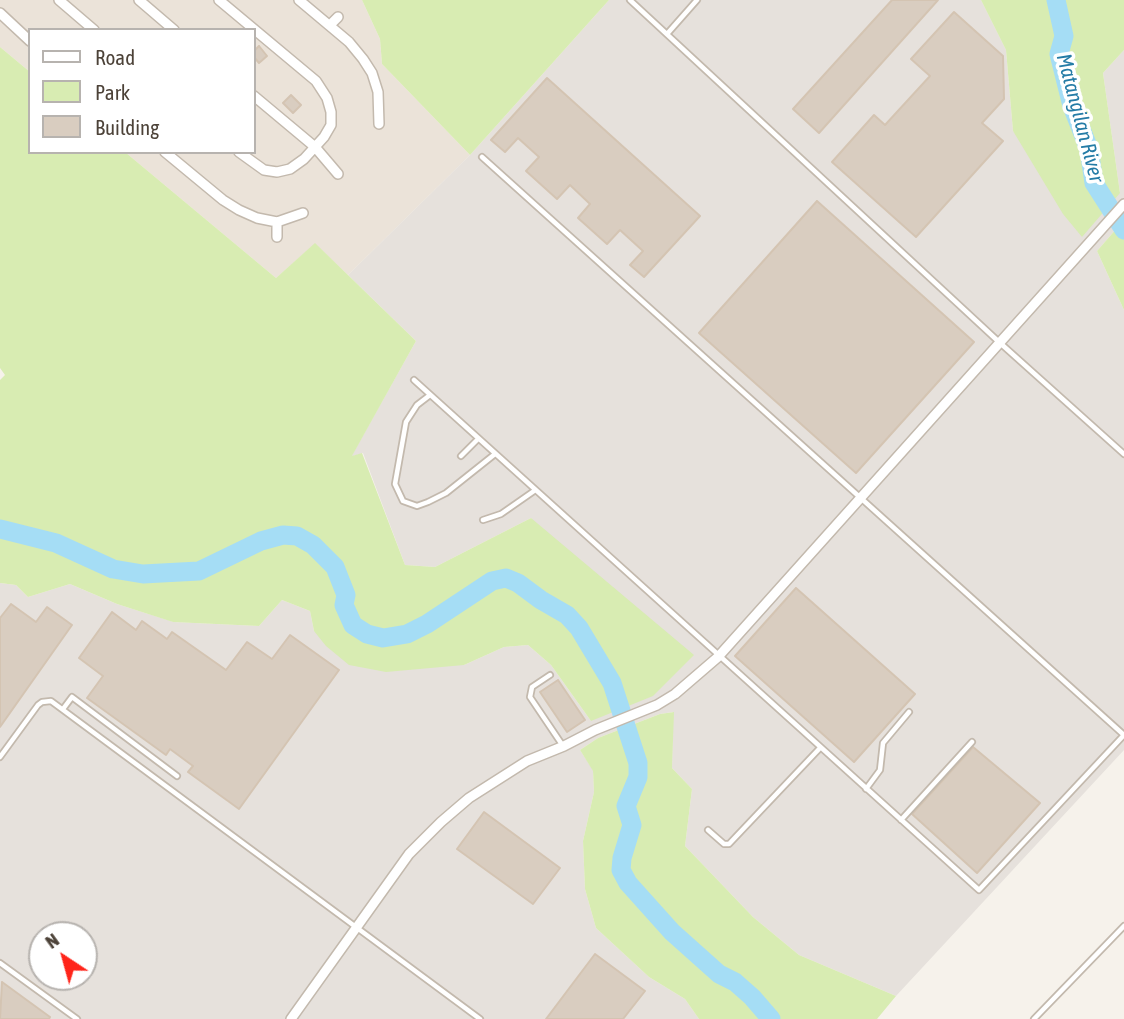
<!DOCTYPE html>
<style>
body{margin:0}
#map{position:relative;width:1124px;height:1019px;overflow:hidden;background:#f6f2eb;font-family:"Asap Condensed",sans-serif}
canvas{display:block}
.legend{position:absolute;left:28px;top:28px;width:228px;height:126px;box-sizing:border-box;background:#fff;border:2px solid #b7b3af;margin:0;padding:9px 12px;list-style:none;font-size:21px;color:#4c4238}
.legend li{display:flex;align-items:center;gap:14px;height:35px}
.legend b{width:35px;border:2px solid #b7b3af}
.north{position:absolute;left:28px;top:921px;width:70px;height:70px;box-sizing:border-box;background:#fff;border:2px solid #b7b3af;border-radius:50%;rotate:324deg;font-size:19px;font-weight:700;line-height:28px;text-align:center;color:#4c4238}
.north::after{content:'';display:block;margin:auto;width:24px;height:32px;background:#ff251a;clip-path:polygon(50% 0,100% 100%,50% 72%,0 100%)}
</style>
<div id="map">
<canvas width="1124" height="1019"></canvas>
<ul class="legend">
<li><b style="height:9px;background:#fff"></b>Road</li>
<li><b style="height:19px;background:#d8ecb2"></b>Park</li>
<li><b style="height:19px;background:#d9cdc0"></b>Building</li>
</ul>
<div class="north">N</div>
</div>
<script>
const ctx = document.querySelector('canvas').getContext('2d');
ctx.lineJoin = 'round';
function fillPath(path, color) { ctx.fillStyle = color; ctx.fill(path, 'evenodd'); }
const toPath = rows => new Path2D(rows.map(r => 'M' + r).join(''));
function trace(path, color, width, dash) { ctx.strokeStyle = color; ctx.lineWidth = width; ctx.lineCap = dash ? 'butt' : 'round'; ctx.setLineDash(dash || []); ctx.stroke(path); }
function drawText(font, color, halo, rows, align = 'center') {
  ctx.font = font + ' "Asap Condensed",sans-serif'; ctx.lineWidth = 7; ctx.setLineDash([]); ctx.textBaseline = 'middle'; ctx.strokeStyle = halo; ctx.fillStyle = color; for (const [text, x, y, turn = 0] of rows) {
    ctx.save(); ctx.translate(x, y); ctx.rotate((+turn || 0) * Math.PI / 180); ctx.textAlign = isNaN(turn) ? turn : align; if (halo) ctx.strokeText(text, 0, 0); ctx.fillText(text, 0, 0); ctx.restore();
  }
}
fillPath(toPath([
 [0,0,362,0,380,39,382,64,470,155,348,275,315,244,276,278,125,152,254,152,254,30,30,30,30,72,0,47]
]), '#ebe3d9');
fillPath(toPath([
 [609,0,981,0,1006,50,1013,131,1120,193,1103,73,1124,50,1124,220,1097,251,1124,310,1124,750,896,996,799,955,753,917,685,846,692,789,672,768,673,712,660,714,598,738,580,750,593,770,594,792,583,841,585,889,596,928,649,977,685,999,699,1019,0,1019,0,583,16,585,28,597,70,584,117,604,174,622,259,626,282,600,310,611,314,631,464,665,504,647,528,645,551,665,591,721,531,518,435,567,405,565,363,453,351,457,416,341,348,275,470,155],
 [42,935,84,935,84,977,42,977]
]), '#e6e1dc');
fillPath(toPath([
 [362,0,609,0,470,155,382,64,380,39],
 [981,0,1124,0,1124,50,1103,73,1120,193,1082,237,1063,214,1013,131,1006,50],
 [0,47,30,72,30,152,125,152,276,278,315,243,416,341,352,456,362,453,405,565,435,567,531,518,694,655,653,696,591,721,551,665,528,645,504,647,464,665,386,672,349,665,326,646,314,631,310,611,282,600,259,626,173,622,117,604,70,584,28,597,16,585,0,583,0,380,5,375,0,368],
 [1124,220,1124,310,1097,251],
 [674,712,672,768,692,789,685,846,753,917,799,955,896,996,877,1019,699,1019,685,999,649,977,596,928,585,889,583,841,594,792,593,771,580,750,598,738,660,714]
]), '#d8ecb2');
trace(toPath([
 [1056,0,1064,36,1059,54,1072,106,1089,149,1094,183,1124,230],
 [0,529,56,543,113,569,143,574,199,571,261,541,283,535,297,536,313,545,335,567,346,595,344,605,353,625,367,634,383,638,407,634,427,624,492,581,506,578,518,583,541,600,567,615,579,628,612,683,638,763,638,777,626,806,632,825,622,858,621,870,628,883,672,932,719,974,735,982,752,997,771,1019]
]), '#a5ddf5', 19);
const building = toPath([
 [892,0,938,0,819,133,793,109,892,0],
 [954,12,1003,56,1004,99,982,123,1003,141,916,237,832,162,874,115,885,125,930,76,911,59,954,12],
 [259,46,267,56,259,63,254,57,254,51,259,46],
 [547,78,700,216,644,277,630,265,643,251,620,230,607,244,578,218,590,204,570,185,557,199,526,171,539,157,518,138,505,152,491,140,547,78],
 [291,95,301,105,293,113,283,103,291,95],
 [817,201,974,342,856,473,699,333,817,201],
 [796,588,915,694,854,762,735,656,796,588],
 [11,604,36,622,47,607,72,625,0,727,0,618,11,604],
 [112,612,136,630,142,621,167,639,172,632,226,670,247,642,272,659,290,635,339,670,239,809,188,772,193,766,170,749,166,755,87,698,103,676,79,658,112,612],
 [558,680,585,720,567,732,540,692,558,680],
 [973,747,1040,803,977,873,912,814,973,747],
 [484,812,560,868,533,904,457,849,484,812],
 [595,954,645,991,623,1019,546,1019,595,954],
 [2,982,50,1017,49,1019,0,1019,2,982]
]);
fillPath(building, '#d9cdc0');
trace(building, '#d4c4b2', 2);
const lane = toPath([
 [630,0,999,342,1124,454],
 [667,34,697,0],
 [482,157,1124,735],
 [414,380,979,890,1124,735],
 [430,395,417,405,406,422,395,484,403,501,417,506,428,502,446,493,495,454],
 [461,456,478,439],
 [483,520,501,514,534,491],
 [550,675,532,687,530,697,563,746],
 [63,709,72,697,177,776],
 [0,757,38,705,42,702,51,701,480,1019],
 [866,789,880,770,883,743,909,712],
 [901,820,972,742],
 [708,830,724,844,729,844,820,748],
 [0,963,77,1019],
 [1034,1019,1124,926]
]);
const street = toPath([
 [59,0,94,30],
 [139,0,174,30],
 [219,0,316,81,327,98,331,112,331,125,324,137,304,159,290,169,277,172,264,170,239,152],
 [299,0,349,42,363,59,372,73,378,92,379,124],
 [0,13,30,41],
 [330,25,338,17],
 [254,96,315,147,338,174],
 [165,152,223,200,239,210,257,218,277,222,303,213],
 [277,237,277,222],
 [291,1019,409,854,441,822,469,798,527,761,564,746,595,730,657,705,675,694,718,657,1124,204]
]);
trace(lane, '#c3b9ad', 8);
trace(street, '#c3b9ad', 12);
trace(lane, '#fff', 4.5);
trace(street, '#fff', 9);
drawText('italic 21px', '#257ca6', '#fff', [
 ["Matangilan River",1080,118,75]
]);
</script>
